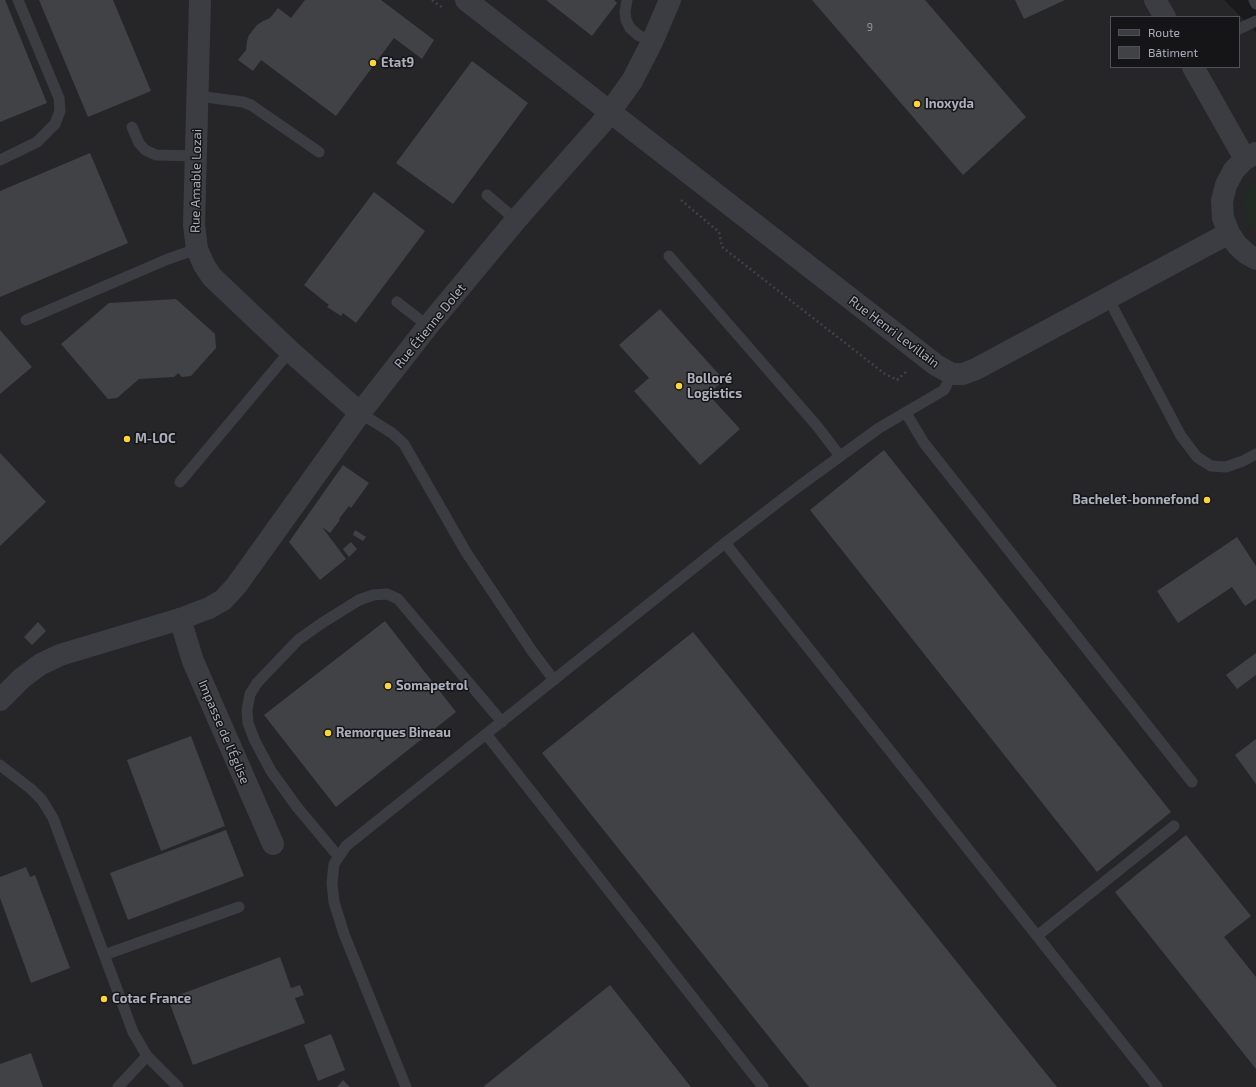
<!DOCTYPE html>
<meta charset="utf-8">
<style>
body{margin:0}
#map{position:relative;width:1256px;height:1087px;overflow:hidden;background:#1a1a1c;font-family:"Exo 2",sans-serif}
canvas{display:block}
.legend{position:absolute;left:1110px;top:16px;width:130px;height:52px;box-sizing:border-box;background:#151517;border:1px solid #515259;margin:0;padding:5px 7px;list-style:none;font-size:12px;color:#acaebc}
.legend li{display:flex;align-items:center;gap:8px;height:20px}
.legend b{width:20px;border:1px solid #515259}
</style>
<div id="map">
<canvas width="1256" height="1087"></canvas>
<ul class="legend">
<li><b style="height:5px;background:#3c3c43"></b>Route</li>
<li><b style="height:11px;background:#414246"></b>Bâtiment</li>
</ul>
</div>
<script>
const ctx = document.querySelector('canvas').getContext('2d');
ctx.lineJoin = 'round';
function fillPath(path, color) { ctx.fillStyle = color; ctx.fill(path, 'evenodd'); }
const toPath = rows => new Path2D(rows.map(r => 'M' + r).join(''));
function trace(path, color, width, dash) { ctx.strokeStyle = color; ctx.lineWidth = width; ctx.lineCap = dash ? 'butt' : 'round'; ctx.setLineDash(dash || []); ctx.stroke(path); }
function drawText(font, color, halo, rows, align = 'center') {
  ctx.font = font + ' "Exo 2",sans-serif'; ctx.lineWidth = 3; ctx.setLineDash([]); ctx.textBaseline = 'middle'; ctx.strokeStyle = halo; ctx.fillStyle = color; for (const [text, x, y, turn = 0] of rows) {
    ctx.save(); ctx.translate(x, y); ctx.rotate((+turn || 0) * Math.PI / 180); ctx.textAlign = isNaN(turn) ? turn : align; if (halo) ctx.strokeText(text, 0, 0); ctx.fillText(text, 0, 0); ctx.restore();
  }
}
fillPath(toPath([
 [0,0,1224,0,1256,32,1256,1087,0,1087],
 [1111,17,1239,17,1239,67,1111,67]
]), '#262629');
fillPath(toPath([
 [1256,180,1256,231,1249,223,1246,213,1245,203,1247,193,1252,184]
]), '#212b24');
fillPath(toPath([
 [0,0,5,0,47,103,0,122],
 [39,0,113,0,151,91,88,117],
 [305,0,381,0,434,40,422,59,394,38,336,116,261,60,253,71,238,60,246,50,247,41,249,35,257,25,263,21,270,18,278,8,291,18],
 [546,0,614,0,617,3,592,36],
 [812,0,925,0,1026,117,963,175],
 [1015,0,1065,0,1024,19],
 [472,61,528,103,453,204,396,163],
 [90,153,128,243,0,297,0,191],
 [374,192,425,231,356,323,343,313,341,316,327,307,329,305,304,285],
 [176,299,215,334,216,348,191,376,182,377,178,373,174,377,139,379,117,398,108,399,61,344,109,303],
 [660,309,724,380,708,394,740,429,700,465,634,391,649,378,619,345],
 [0,330,32,367,0,394],
 [884,450,1171,812,1097,872,810,510],
 [0,453,46,502,0,546],
 [343,465,369,483,351,508,349,506,339,519,340,520,330,533,322,527,346,559,320,580,289,542],
 [355,530,366,537,363,541,353,535],
 [1237,537,1256,566,1256,599,1245,606,1232,587,1178,623,1157,591],
 [351,542,357,549,349,557,343,549],
 [385,621,456,712,336,807,264,715],
 [38,622,46,631,32,645,24,637],
 [693,632,1028,1051,1057,1087,809,1087,542,753],
 [1256,653,1256,675,1237,689,1226,675],
 [191,736,225,826,161,851,127,760],
 [1256,739,1256,784,1235,755],
 [226,830,244,876,128,920,110,873],
 [1186,835,1251,916,1224,937,1256,977,1256,1069,1115,892],
 [26,867,30,877,35,875,70,968,31,983,0,898,0,877],
 [280,957,291,988,300,985,304,995,295,998,305,1023,193,1065,168,999],
 [610,985,691,1087,483,1087],
 [331,1034,345,1070,318,1081,304,1045],
 [31,1053,43,1087,0,1087,0,1064],
 [343,1080,350,1087,337,1087]
]), '#414246');
trace(toPath([
 [432,0,443,8],
 [681,200,719,232,722,247,885,374,897,380,906,372]
]), '#404148', 2.5, [2, 3]);
trace(toPath([
 [627,0,625,12,626,20,630,28,638,35,652,42],
 [1254,0,1256,4],
 [1239,29,1256,21],
 [198,96,243,102,251,105,319,152],
 [132,127,139,143,145,150,156,155,196,156],
 [0,160,37,142,55,124,60,111,59,98,18,0],
 [487,195,516,220],
 [669,256,817,426,840,456],
 [1108,298,1181,436,1197,457,1211,466,1226,467,1243,461,1256,454],
 [397,302,428,326],
 [26,320,168,259,197,249],
 [360,413,392,433,404,444,466,552,532,651,554,680],
 [906,413,924,443,1192,782],
 [180,482,290,351],
 [725,543,1157,1087],
 [486,734,763,1087],
 [0,765,31,789,42,800,53,818,133,1032,147,1056,178,1087],
 [338,856,297,807,271,771,255,741,248,723,247,710,250,694,257,683,298,640,322,623,359,600,373,595,387,594,398,599,502,722],
 [1037,936,1174,826],
 [104,955,239,907],
 [118,1087,147,1056],
 [406,1087,344,934,334,902,332,883,334,864,346,846,725,543,798,487,879,428,944,390,952,374]
]), '#3c3c43', 11);
trace(toPath([
 [466,0,936,365,952,374,963,374,976,369,1229,233],
 [1155,0,1165,17],
 [1193,67,1245,159],
 [1256,153,1245,159,1234,170,1226,185,1222,201,1223,218,1229,233,1237,245,1247,254,1256,259],
 [180,619,193,661,273,844]
]), '#3c3c43', 22);
trace(toPath([
 [200,0,194,225,197,249,204,265,212,277,290,351,360,413],
 [0,700,22,678,41,664,60,655,180,619,209,608,223,600,236,586,360,413,428,326,516,220,601,124,632,81,652,42,670,0]
]), '#3c3c43', 22);
for (const [x, y, r, color] of [
 [373,63,4,"#fbd733"],
 [917,104,4,"#fbd733"],
 [679,386,4,"#fbd733"],
 [127,439,4,"#fbd733"],
 [1207,500,4,"#fbd733"],
 [388,686,4,"#fbd733"],
 [328,733,4,"#fbd733"],
 [104,999,4,"#fbd733"]
]) { const dot = new Path2D(); dot.arc(x, y, r, 0, 2 * Math.PI); ctx.fillStyle = color; ctx.fill(dot); trace(dot, '#151517', 1.5); }
drawText('11px', '#91939e', null, [
 ["9",870,27]
]);
drawText('bold 13px', '#acaebc', '#151517', [
 ["Etat9",381,63],
 ["Inoxyda",925,104],
 ["Bolloré",687,379],
 ["Logistics",687,394],
 ["M-LOC",135,439],
 ["Bachelet-bonnefond",1199,500,"right"],
 ["Somapetrol",396,686],
 ["Remorques Bineau",336,733],
 ["Cotac France",112,999]
], 'left');
drawText('13px', '#acaebc', '#151517', [
 ["Rue Amable Lozai",196,181,-89],
 ["Rue Étienne Dolet",430,326,-51],
 ["Rue Henri Levillain",894,332,37],
 ["Impasse de l'Église",224,732,67]
]);
</script>
